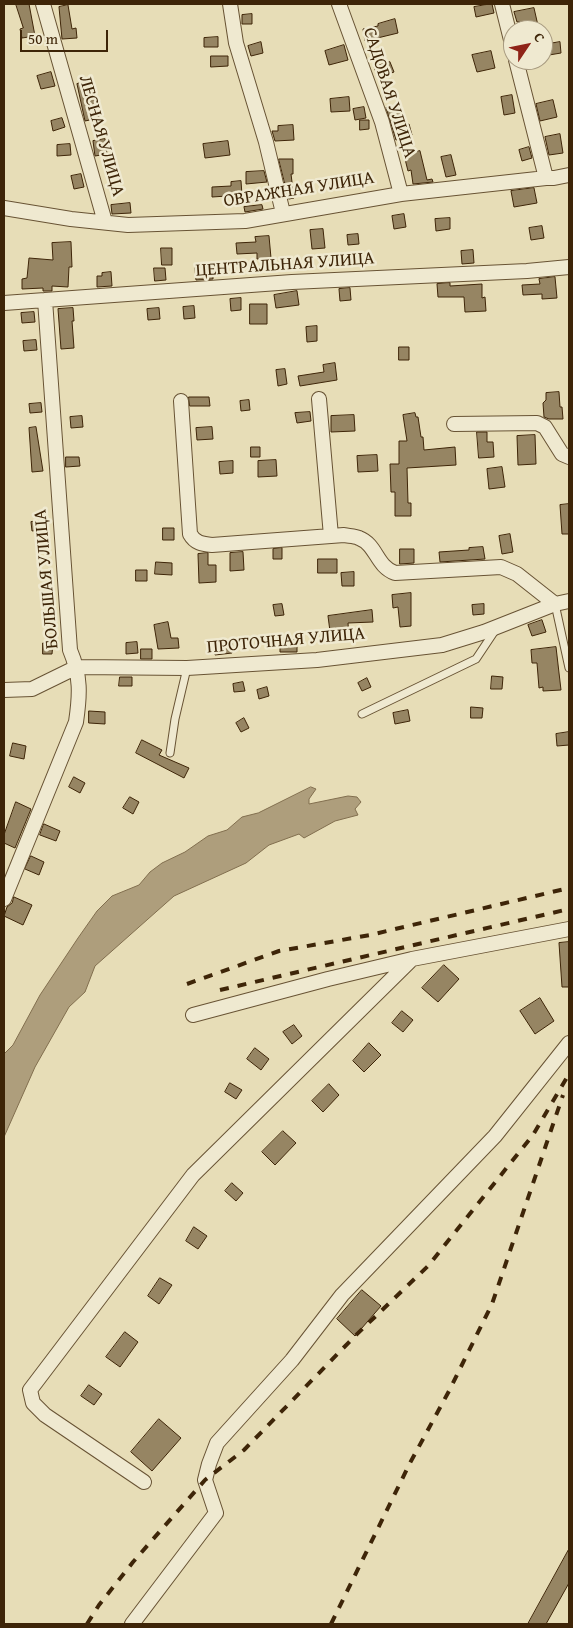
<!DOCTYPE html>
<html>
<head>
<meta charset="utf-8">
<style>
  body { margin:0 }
  #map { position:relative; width:573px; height:1628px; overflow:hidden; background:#e7ddb7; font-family:"Gentium Book Plus",serif }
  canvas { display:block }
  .frame { position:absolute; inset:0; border:5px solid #3e2508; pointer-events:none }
  .north { position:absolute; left:503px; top:20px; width:50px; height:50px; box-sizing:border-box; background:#efe9d0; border:1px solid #a89b80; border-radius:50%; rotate:56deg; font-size:14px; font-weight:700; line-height:20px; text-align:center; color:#3e2508 }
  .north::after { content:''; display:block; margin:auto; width:18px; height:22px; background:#8f2418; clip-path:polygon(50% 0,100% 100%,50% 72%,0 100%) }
  .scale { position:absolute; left:20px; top:30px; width:88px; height:22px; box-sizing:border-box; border:2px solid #3e2508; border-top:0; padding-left:6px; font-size:15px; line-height:18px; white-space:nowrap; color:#3e2508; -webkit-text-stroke:4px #efe9d0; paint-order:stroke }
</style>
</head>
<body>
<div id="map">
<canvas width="573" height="1628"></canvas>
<div class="frame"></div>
<div class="north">С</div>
<div class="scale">50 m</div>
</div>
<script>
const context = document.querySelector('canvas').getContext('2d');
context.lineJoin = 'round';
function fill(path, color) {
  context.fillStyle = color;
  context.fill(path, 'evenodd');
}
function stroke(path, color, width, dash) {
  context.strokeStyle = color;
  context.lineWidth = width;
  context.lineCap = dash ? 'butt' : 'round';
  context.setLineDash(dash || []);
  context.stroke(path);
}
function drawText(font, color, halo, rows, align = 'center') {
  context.font = font + ' "Gentium Book Plus",serif';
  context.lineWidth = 5;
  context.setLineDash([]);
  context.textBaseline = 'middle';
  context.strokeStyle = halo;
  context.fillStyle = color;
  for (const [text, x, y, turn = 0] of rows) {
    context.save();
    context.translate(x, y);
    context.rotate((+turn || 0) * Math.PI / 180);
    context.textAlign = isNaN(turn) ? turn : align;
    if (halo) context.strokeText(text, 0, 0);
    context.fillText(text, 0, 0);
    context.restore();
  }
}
const water = new Path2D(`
  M311,787L316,789L309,799V804L348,796L357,797L361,802L355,809L358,815L335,821L304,838L299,834L269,845L246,863L174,896L95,966L85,992L69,1007L35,1067L4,1137V1054L13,1045L40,995L78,938L97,911L112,896L139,885L150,872L162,863L185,852L208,836L227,830L242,817L258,813Z`);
fill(water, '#ae9e7c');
stroke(water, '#816e4e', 1);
const building = new Path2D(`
  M16,4H29L35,36L22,38L20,29L23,28Z
  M492,4L494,13L476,17L474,7Z
  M68,5L72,29L76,28L77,38L62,39L59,7Z
  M534,8L539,30H522L520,22H517L514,12Z
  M252,14V24H242V15Z
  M395,19L398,33L365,41L363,29L378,26V24Z
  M218,37V47H204V38Z
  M261,42L263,53L251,56L248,46Z
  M560,42L561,53L543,56V45Z
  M344,45L348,60L329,65L325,51Z
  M491,51L495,68L477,72L472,55Z
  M211,56H228V66L211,67Z
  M390,62L394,72L378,78L374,67Z
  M51,72L55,86L41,89L37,76Z
  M93,80L99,118L85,121L77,84Z
  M512,95L515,113L504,115L501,97Z
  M349,97L350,111L331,112L330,99Z
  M553,100L557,117L540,121L536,104Z
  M400,105L405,125L409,124L412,135L396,140L386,108Z
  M364,107L366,118L355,120L353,109Z
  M62,118L65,127L53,131L51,121Z
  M360,120H369V129L360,130Z
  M293,125L294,140L275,141L272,131H278V126Z
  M560,134L563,153L549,155L545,137Z
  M105,139L107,154L95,156L93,141Z
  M228,141L230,155L205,158L203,144Z
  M70,144L71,155L57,156V145Z
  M529,147L532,158L522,161L519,150Z
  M420,151L427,180L432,179L433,182L413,184L411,170L408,171L404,155Z
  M451,155L456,175L446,177L441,157Z
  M279,159H293V174H291L294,198L289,199Z
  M264,171L267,182L246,184V172Z
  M81,174L84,187L74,189L71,176Z
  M241,181L242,195L212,197V187L231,186V182Z
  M534,188L537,203L514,207L511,191Z
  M130,203L131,213L112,214L111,205Z
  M262,205L263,209L245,212L244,207Z
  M404,214L406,227L394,229L392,216Z
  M450,218V229L436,231L435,219Z
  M542,226L544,238L531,240L529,228Z
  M323,229L325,248L312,249L310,230Z
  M358,234L359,244L348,245L347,235Z
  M269,236L271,258L257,259V253L237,254L236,243L256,242L255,237Z
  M71,242L72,267H69L68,287L52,286V291H43V288L22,289V279L27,278L29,258L53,260L52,243Z
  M161,248H172V265H162Z
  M473,250L474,263L462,264L461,251Z
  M213,267V279L196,280L195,268Z
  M154,268H165L166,280L155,281Z
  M111,272L112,286L97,287V276H102V273Z
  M555,277L557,298L542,299V294L523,295L522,285L540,284L539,279Z
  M450,283V286L482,284V298L485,297L486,311L465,312L464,297H438L437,284Z
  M350,288L351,300L340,301L339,289Z
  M297,291L299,305L276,308L274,295Z
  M241,298V310L231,311L230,299Z
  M250,304H267V324H250Z
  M194,306L195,318L184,319L183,307Z
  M73,308L74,321H72L74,348L61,349L58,309Z
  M159,308L160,319L148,320L147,309Z
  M34,312L35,322L22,323L21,313Z
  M317,326V341L307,342L306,327Z
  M36,340L37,350L24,351L23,341Z
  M399,347H409V360H399Z
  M335,363L337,380L300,386L298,376L324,372L323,365Z
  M285,369L287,384L278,386L276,370Z
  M559,392L560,407H562L563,419H549L544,417L543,403L546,400V393Z
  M189,397H209L210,406H190Z
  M249,400L250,410L241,411L240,401Z
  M41,403L42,412L30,413L29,404Z
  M310,412L311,421L297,423L295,413Z
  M415,413L416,417H418L421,437H423L424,450L455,447L456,465L407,468L408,503H411V516H395V492H391L390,464H399V441H407L403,415Z
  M354,415L355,431L331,432V416Z
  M82,416L83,427L71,428L70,417Z
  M36,427L43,471L32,472L29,428Z
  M212,427L213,439L197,440L196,428Z
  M477,432H487V442H493L494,457L479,458Z
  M535,435L536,464L518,465L517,436Z
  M251,447H260V457H251Z
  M377,455L378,471L358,472L357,456Z
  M66,457H79L80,466L66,467Z
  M276,460L277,476L258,477V461Z
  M233,461V473L220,474L219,462Z
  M502,467L505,487L489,489L487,469Z
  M569,504V534H562L560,505Z
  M47,520L48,529L32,531L31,522Z
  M163,528H174V540H163Z
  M510,534L513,552L502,554L499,536Z
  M483,547L485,559L440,562L439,552L469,550V548Z
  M282,548V559H273V549Z
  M400,549H414V563L400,564Z
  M243,552L244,570L230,571V553Z
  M208,553V565H216V582L199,583L198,554Z
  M318,559H337V573H318Z
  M156,562L172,563V575L155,574Z
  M136,570H147V581H136Z
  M354,572V586H342L341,573Z
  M411,593V626L400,627L398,607L393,608L392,595Z
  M282,604L284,615L275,616L273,605Z
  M484,604V614L473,615L472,605Z
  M372,610L373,622L348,623L349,637L331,639L328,616Z
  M542,620L546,632L532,636L528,625Z
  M168,622L171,638H178L179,648L158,649L154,625Z
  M297,640V652H280V641Z
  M137,642L138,653L126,654V643Z
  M43,643H53L52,654H43Z
  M232,643V653L215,655L214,644Z
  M556,647L561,690L543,691V687L539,688L537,663H532L531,650Z
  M141,649H152V659H141Z
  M492,676L503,677L502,689H491Z
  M120,677H132V686H119Z
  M367,678L371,687L362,691L358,683Z
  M243,682L245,691L234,692L233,684Z
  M267,687L269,696L259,699L257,690Z
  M471,707L483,708L482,718H471Z
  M408,710L410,721L395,724L393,713Z
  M89,711L105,712V724L89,723Z
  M244,718L249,728L241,732L236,723Z
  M569,732V745L557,746L556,734Z
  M142,740L162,750L159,755L189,768L184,778L136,753Z
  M13,743L26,746L24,759L10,756Z
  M74,777L85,783L80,793L69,787Z
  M130,797L139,802L133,814L123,808Z
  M16,802L31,809L15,848L4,843V835Z
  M44,824L60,831L56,841L40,835Z
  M31,856L44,862L39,875L25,869Z
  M14,897L32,905L23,925L4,916L7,907L12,903Z
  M569,942V987H562L559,943Z
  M444,965L459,979L438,1002L422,988Z
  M540,998L554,1021L535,1034L520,1011Z
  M402,1011L413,1020L403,1032L392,1023Z
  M294,1025L302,1036L292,1044L283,1032Z
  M369,1043L381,1055L364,1072L353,1061Z
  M255,1048L269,1059L261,1070L247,1059Z
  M230,1083L242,1090L236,1099L225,1092Z
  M329,1084L339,1095L323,1112L312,1101Z
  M283,1131L296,1143L275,1165L262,1152Z
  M232,1183L243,1193L236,1201L225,1191Z
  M194,1227L207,1236L198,1249L186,1241Z
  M160,1278L172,1285L159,1304L148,1296Z
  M362,1290L381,1306L355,1336L337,1319Z
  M125,1332L138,1342L120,1367L106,1357Z
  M89,1385L102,1394L94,1405L81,1396Z
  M159,1419L181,1438L152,1471L131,1452Z
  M569,1549V1583L546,1624H528Z`);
fill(building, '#968563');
stroke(building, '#3e2508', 1);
const service = new Path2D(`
  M555,604L569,668
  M362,714L476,659L496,629
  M170,753L175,719L187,668`);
const minor = new Path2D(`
  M43,4L105,222
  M230,4L236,43L266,142L283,213
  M339,4L382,122L401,194
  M502,4L513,48
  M516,60L546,178
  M4,208L71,219L128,225L245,221L401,194L546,178H554L569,175
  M4,303L292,282L527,271L569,267
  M319,399L331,536
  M181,401L190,534C195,543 202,544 212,545L344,535C348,536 355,536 359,538C377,545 376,566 395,573L501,567L517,574L555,604
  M454,424L537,423L545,427L562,454L569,457
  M4,690L32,689L77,667L187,668L317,660L442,645L484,632L555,604L569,601
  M4,899L76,722C80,695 81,676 70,650L45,300
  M193,1015L328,979L412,959
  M144,1482L45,1415L33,1403L30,1390L193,1175L412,959L569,929
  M132,1624L216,1513L205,1480L209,1464L217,1443L292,1360L342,1295L495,1136L569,1043`);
stroke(service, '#685334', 9);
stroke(minor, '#685334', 16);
stroke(service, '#efe9d0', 7);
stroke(minor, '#efe9d0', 14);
stroke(new Path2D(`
  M187,984L279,951L370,935L569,888
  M220,990L569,909
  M87,1624L99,1605L133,1562L205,1480L244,1450L355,1336L428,1266L533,1135L569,1074
  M331,1624L410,1463L449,1391L492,1304L563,1095`), '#3e2508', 4, [9, 9]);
drawText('18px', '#3e2508', '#efe9d0', [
  ["САДОВАЯ УЛИЦА",389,93,72],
  ["ЛЕСНАЯ УЛИЦА",101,136,74],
  ["ОВРАЖНАЯ УЛИЦА",299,190,-9],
  ["ЦЕНТРАЛЬНАЯ УЛИЦА",285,265,-4],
  ["БОЛЬШАЯ УЛИЦА",47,579,-95],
  ["ПРОТОЧНАЯ УЛИЦА",286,641,-5]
]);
</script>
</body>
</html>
